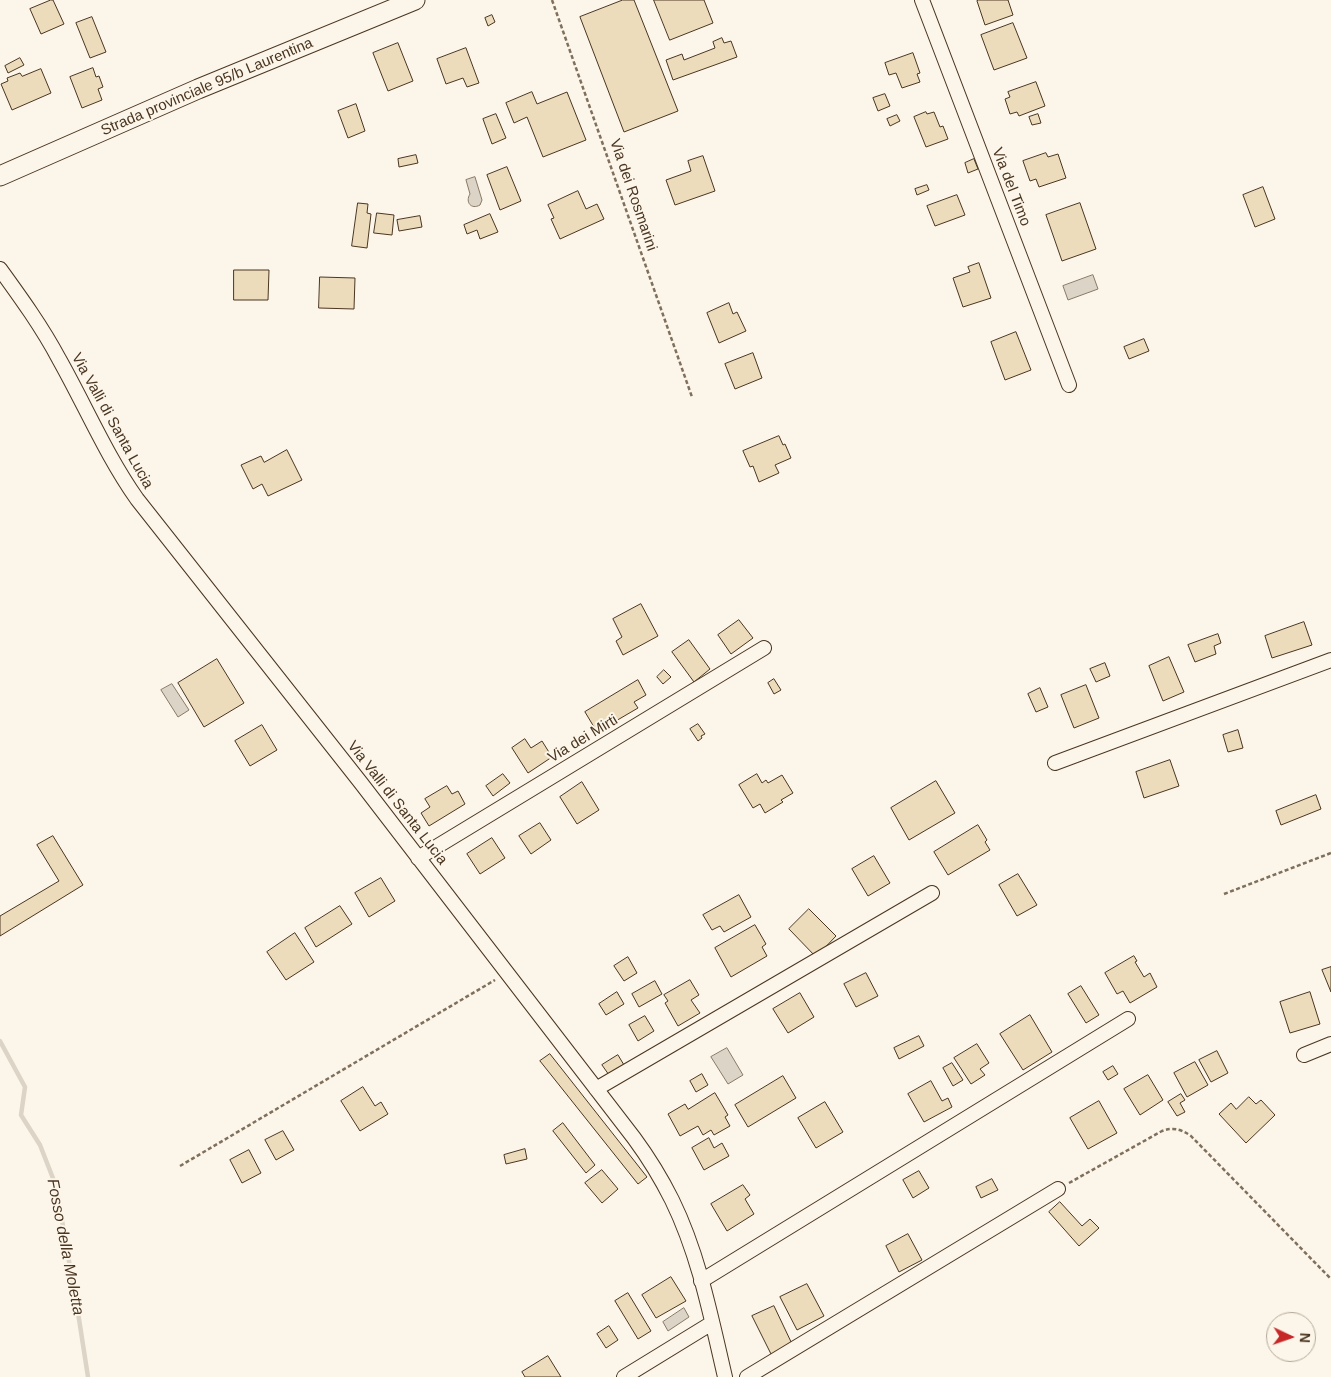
<!DOCTYPE html>
<html>
<head>
<meta charset="utf-8">
<style>
  body { margin:0 }
  #map { position:relative; width:1331px; height:1377px; overflow:hidden; background:#fbf6e9; font-family:Helvetica,sans-serif }
  canvas { display:block }
  .north { position:absolute; left:1266px; top:1312px; width:50px; height:50px; box-sizing:border-box; background:#fbf6e9; border:1px solid #b4a999; border-radius:50%; rotate:93deg; font-size:14px; font-weight:700; line-height:20px; text-align:center; color:#4a3520 }
  .north::after { content:''; display:block; margin:auto; width:18px; height:22px; background:#c62828; clip-path:polygon(50% 0,100% 100%,50% 72%,0 100%) }
</style>
</head>
<body>
<div id="map">
<canvas width="1331" height="1377"></canvas>
<div class="north">N</div>
</div>
<script>
const context = document.querySelector('canvas').getContext('2d');
context.lineJoin = 'round';
function fill(path, color) {
  context.fillStyle = color;
  context.fill(path, 'evenodd');
}
function stroke(path, color, width, dash) {
  context.strokeStyle = color;
  context.lineWidth = width;
  context.lineCap = dash ? 'butt' : 'round';
  context.setLineDash(dash || []);
  context.stroke(path);
}
function drawText(font, color, halo, rows, align = 'center') {
  context.font = font + ' Helvetica,sans-serif';
  context.lineWidth = 4;
  context.setLineDash([]);
  context.textBaseline = 'middle';
  context.strokeStyle = halo;
  context.fillStyle = color;
  for (const [text, x, y, turn = 0] of rows) {
    context.save();
    context.translate(x, y);
    context.rotate((+turn || 0) * Math.PI / 180);
    context.textAlign = isNaN(turn) ? turn : align;
    if (halo) context.strokeText(text, 0, 0);
    context.fillText(text, 0, 0);
    context.restore();
  }
}
const water = new Path2D(`
  M475,177L482,200L480,205C471,210 465,202 470,194L466,180Z
  M1093,275L1098,289L1068,300L1063,286Z
  M172,684L189,710L178,717L161,690Z
  M727,1048L743,1075L728,1084L711,1057Z
  M684,1308L689,1317L668,1331L663,1322Z`);
fill(water, '#dcd4c6');
stroke(water, '#887966', 1);
stroke(new Path2D(`
  M0,1041L25,1087L21,1115L40,1145L56,1186L79,1319L88,1377`), '#dcd4c6', 4.5);
const building = new Path2D(`
  M51,0H53L64,24L41,34L30,9Z
  M623,0H634L678,111L624,132L580,17Z
  M654,0H704L713,23L670,40Z
  M979,0H1008L1013,15L985,25L977,1Z
  M492,15L495,22L488,26L485,18Z
  M92,17L106,52L90,58L76,23Z
  M1013,23L1027,58L994,70L981,35Z
  M722,38L724,43L731,41L737,57L673,80L666,60L682,54L684,60L715,48L713,42Z
  M398,43L413,81L388,91L373,53Z
  M466,48L479,83L467,87L463,78L446,84L437,59Z
  M913,53L920,73L917,74L920,82L902,88L896,73L889,75L885,63Z
  M20,58L24,65L8,73L5,66Z
  M93,68L96,77L99,76L103,87L98,89L102,100L82,108L70,77Z
  M41,69L51,93L12,110L1,84L8,81L7,78L20,73L22,76Z
  M1036,82L1045,106L1019,116L1017,112L1010,114L1005,99L1010,97L1008,92Z
  M532,92L537,104L567,92L586,140L543,157L527,117L514,123L506,103Z
  M885,94L890,106L878,111L873,98Z
  M356,104L365,131L348,138L338,111Z
  M926,112L927,114L934,112L940,127L943,126L948,139L926,147L914,117Z
  M496,114L506,138L492,144L483,119Z
  M1038,114L1041,123L1032,125L1029,117Z
  M897,115L900,121L890,126L887,119Z
  M1046,153L1048,157L1058,154L1066,178L1039,187L1036,179L1030,181L1023,161Z
  M416,155L418,163L399,167L398,159Z
  M703,156L715,191L675,205L666,180L691,171L688,161Z
  M974,159L978,169L968,173L965,163Z
  M507,167L521,201L500,210L487,175Z
  M927,185L929,190L917,195L915,189Z
  M1263,187L1275,219L1255,227L1243,195Z
  M578,191L586,209L597,204L604,219L560,239L551,219L554,218L548,205Z
  M957,195L965,215L935,226L927,206Z
  M358,203L368,204L367,213L371,214L367,248L352,246Z
  M1080,203L1096,249L1062,261L1046,215Z
  M377,213L394,215L392,235L374,233Z
  M490,214L498,232L480,239L477,230L467,234L464,225Z
  M420,216L422,227L399,231L397,220Z
  M979,263L991,298L963,307L953,278L970,272L968,267Z
  M234,270H269L268,300H234Z
  M320,277L355,278L354,309L319,308Z
  M729,303L733,314L737,312L746,331L719,343L707,313Z
  M1016,332L1031,370L1005,380L991,342Z
  M1144,339L1149,351L1129,359L1124,347Z
  M753,353L762,378L735,389L725,364Z
  M779,436L783,445L785,444L791,458L775,465L779,473L759,482L753,466L750,467L743,451Z
  M287,450L302,480L268,496L262,484L253,489L241,465L261,456L264,462Z
  M641,604L658,636L623,655L616,641L622,637L613,619Z
  M739,620L753,638L731,654L718,635Z
  M1304,622L1312,645L1272,658L1265,636Z
  M1218,634L1221,643L1214,646L1216,654L1195,662L1188,645Z
  M689,640L710,669L694,682L672,652Z
  M1169,657L1184,692L1163,701L1149,666Z
  M217,659L244,703L204,727L178,683Z
  M1105,663L1110,676L1096,682L1090,669Z
  M664,670L671,677L663,684L657,677Z
  M774,679L781,690L774,694L768,683Z
  M638,680L646,695L634,702L638,708L597,732L585,712Z
  M1086,685L1099,718L1074,728L1061,695Z
  M1040,688L1048,707L1036,712L1028,694Z
  M698,724L705,734L701,736L702,738L698,741L690,729Z
  M262,725L277,750L250,766L235,741Z
  M1238,730L1243,748L1228,752L1223,735Z
  M525,739L531,748L542,741L552,757L528,773L512,748Z
  M1170,760L1179,786L1144,798L1136,772Z
  M503,774L510,783L493,796L486,786Z
  M757,774L762,783L766,780L768,783L782,775L793,793L781,800L783,802L765,813L760,804L753,808L739,785Z
  M936,781L955,813L909,840L891,808Z
  M582,782L599,810L577,824L560,797Z
  M447,786L452,794L458,791L465,804L429,826L421,813L430,807L425,799Z
  M1316,795L1321,809L1281,825L1276,811Z
  M540,823L551,840L531,854L519,836Z
  M978,825L987,840L985,842L990,850L948,875L934,852Z
  M53,836L83,885L0,936V916L59,881L37,845Z
  M492,838L505,858L480,874L467,854Z
  M874,856L890,883L868,896L852,869Z
  M1018,874L1037,905L1017,916L999,885Z
  M381,878L395,901L369,917L355,893Z
  M739,895L751,917L724,932L720,926L712,930L703,915Z
  M340,906L352,924L316,947L305,928Z
  M809,909L836,936L816,957L789,929Z
  M755,925L766,944L762,947L767,956L731,977L715,948Z
  M295,933L314,962L286,980L267,952Z
  M1134,956L1137,961L1135,962L1144,977L1150,973L1157,987L1130,1003L1123,991L1117,994L1105,973Z
  M628,957L637,973L624,981L614,966Z
  M1331,967V992L1322,970Z
  M866,973L878,996L856,1007L844,984Z
  M690,980L699,995L691,1000L700,1013L678,1026L665,1003L668,1001L664,995Z
  M655,981L662,994L639,1007L632,994Z
  M1081,986L1099,1015L1086,1023L1068,994Z
  M617,992L624,1004L606,1015L599,1004Z
  M1310,992L1320,1024L1290,1033L1280,1002Z
  M800,993L814,1017L788,1033L773,1009Z
  M1030,1015L1052,1052L1023,1070L1000,1034Z
  M645,1016L654,1031L638,1041L629,1025Z
  M919,1036L924,1046L899,1059L894,1048Z
  M977,1044L989,1063L980,1069L985,1075L971,1084L954,1058Z
  M1217,1051L1228,1073L1211,1082L1199,1060Z
  M550,1054L647,1177L638,1184L540,1061Z
  M618,1055L624,1065L609,1075L602,1065Z
  M1195,1062L1208,1085L1187,1097L1174,1073Z
  M952,1063L963,1080L953,1086L943,1068Z
  M1113,1066L1118,1074L1108,1080L1103,1072Z
  M702,1074L708,1085L696,1092L690,1081Z
  M1148,1075L1163,1100L1140,1115L1124,1089Z
  M783,1076L796,1098L748,1127L735,1105Z
  M931,1081L942,1101L948,1098L952,1107L924,1122L908,1094Z
  M363,1087L375,1106L381,1102L388,1114L360,1131L341,1101Z
  M715,1093L728,1115L725,1117L730,1126L714,1135L711,1130L703,1135L698,1126L680,1136L668,1114L685,1104L688,1109Z
  M1181,1094L1185,1100L1180,1103L1185,1112L1177,1116L1168,1102Z
  M1249,1097L1256,1104L1261,1100L1275,1115L1246,1143L1219,1114L1231,1103L1236,1109Z
  M1099,1101L1117,1133L1088,1149L1070,1118Z
  M825,1102L843,1132L816,1148L798,1118Z
  M563,1123L595,1165L586,1173L553,1131Z
  M283,1131L294,1150L276,1160L265,1140Z
  M709,1138L714,1148L722,1143L729,1156L704,1170L692,1148Z
  M525,1149L527,1159L506,1164L504,1155Z
  M249,1150L261,1173L242,1183L230,1160Z
  M602,1170L618,1189L602,1203L585,1183Z
  M919,1171L929,1188L913,1198L903,1180Z
  M992,1179L998,1190L981,1198L976,1187Z
  M743,1185L750,1195L745,1199L754,1214L727,1231L711,1204Z
  M1060,1202L1082,1226L1090,1219L1099,1228L1079,1246L1049,1212Z
  M908,1234L922,1260L899,1272L886,1246Z
  M671,1277L686,1301L656,1318L642,1295Z
  M807,1284L824,1316L797,1330L780,1297Z
  M628,1293L651,1331L638,1339L615,1301Z
  M774,1306L793,1346L772,1356L752,1316Z
  M609,1326L618,1340L606,1348L597,1334Z
  M548,1356L561,1377H525L522,1372Z`);
fill(building, '#ecdcbc');
stroke(building, '#4a3520', 1);
const minor = new Path2D(`
  M922,0L1069,385
  M0,269C21,298 42,327 59,359C85,405 106,455 137,499L361,783L634,1138C648,1157 661,1178 672,1200C699,1255 711,1317 725,1377
  M1055,763L1331,660
  M418,858L764,648
  M1304,1055L1331,1044
  M596,1089L932,893
  M701,1281L1128,1019
  M624,1377L712,1323
  M747,1377L1058,1189`);
const secondary = new Path2D(`
  M0,176L198,89L415,0`);
stroke(minor, '#4a3520', 16);
stroke(secondary, '#4a3520', 21);
stroke(new Path2D(`
  M552,0L692,397
  M1224,894L1331,853
  M180,1166L495,980
  M1069,1183L1162,1131C1173,1127 1181,1129 1191,1136L1331,1279`), '#7f6f5c', 2.5, [4, 2.5]);
stroke(minor, '#fbf6e9', 14);
stroke(secondary, '#fbf6e9', 19);
drawText('15px', '#4a3520', '#fbf6e9', [
  ["Strada provinciale 95/b Laurentina",207,87,-23],
  ["Via del Timo",1011,187,69],
  ["Via dei Rosmarini",633,195,71],
  ["Via Valli di Santa Lucia",112,421,61],
  ["Via dei Mirti",583,739,-31],
  ["Via Valli di Santa Lucia",397,803,52]
]);
drawText('italic 16px', '#4a3520', '#fbf6e9', [
  ["Fosso della Moletta",65,1247,79]
]);
</script>
</body>
</html>
